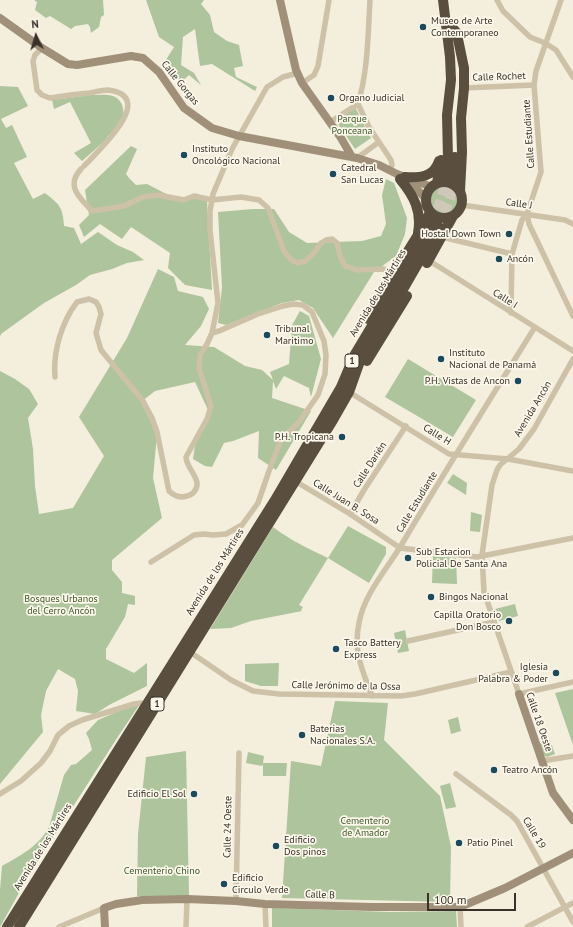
<!DOCTYPE html>
<html>
<head>
<meta charset="utf-8">
<style>
  body { margin:0 }
  #map { position:relative; width:573px; height:927px; overflow:hidden; background:#f4eedd; font-family:"PT Sans",sans-serif }
  canvas { display:block }
  .north { position:absolute; left:16px; top:16px; width:40px; height:40px; -webkit-text-stroke:3px #fbf7ea; paint-order:stroke; rotate:355deg; font-size:11px; font-weight:700; line-height:16px; text-align:center; color:#393128 }
  .north::after { content:''; display:block; margin:auto; width:14px; height:18px; background:#393128; clip-path:polygon(50% 0,100% 100%,50% 72%,0 100%) }
  .scale { position:absolute; left:427px; top:893px; width:89px; height:18px; box-sizing:border-box; border:2px solid #393128; border-top:0; padding-left:5px; font-size:12px; line-height:14px; white-space:nowrap; color:#393128; -webkit-text-stroke:3px #fbf7ea; paint-order:stroke }
</style>
</head>
<body>
<div id="map">
<canvas width="573" height="927"></canvas>
<div class="north">N</div>
<div class="scale">100 m</div>
</div>
<script>
const context = document.querySelector('canvas').getContext('2d');
context.lineJoin = 'round';
function fill(path, color) {
  context.fillStyle = color;
  context.fill(path, 'evenodd');
}
function stroke(path, color, width, dash) {
  context.strokeStyle = color;
  context.lineWidth = width;
  context.lineCap = dash ? 'butt' : 'round';
  context.setLineDash(dash || []);
  context.stroke(path);
}
function drawText(font, color, halo, rows, align = 'center') {
  context.font = font + ' "PT Sans",sans-serif';
  context.lineWidth = 3.5;
  context.setLineDash([]);
  context.textBaseline = 'middle';
  context.strokeStyle = halo;
  context.fillStyle = color;
  for (const [text, x, y, turn = 0] of rows) {
    context.save();
    context.translate(x, y);
    context.rotate((+turn || 0) * Math.PI / 180);
    context.textAlign = isNaN(turn) ? turn : align;
    if (halo) context.strokeText(text, 0, 0);
    context.fillText(text, 0, 0);
    context.restore();
  }
}
fill(new Path2D(`
  M34,0H103L104,15L101,17L99,27L91,33L90,27L88,24L75,26L71,29L50,16L46,18L35,10L37,2Z
  M146,0H204L201,4L210,15L214,32L227,41L239,45L243,66L234,68L236,77L257,87L255,91L212,64L200,66L195,29L183,37L181,65L194,73L201,85L189,75L180,83L169,67L164,63L174,47L159,37Z
  M0,86L18,87L28,106L1,119L6,128L12,125L27,157L14,163L33,199L45,193C59,204 63,207 64,226L74,228L81,244L98,232L117,245L133,252L144,260L127,263L112,269L90,275L76,285L44,303L1,334L0,337Z
  M91,95C98,95 107,94 113,96C125,101 126,115 119,125C116,129 111,133 107,137V139L82,161L74,153L91,143L70,102L54,109L52,100Z
  M355,107L371,138L355,149L336,121Z
  M131,146L137,149L126,174L129,178L136,185L147,184L180,201L198,197L207,201L212,290L185,285L168,268L170,253L131,227L122,239L100,224L84,237L79,225L89,215L85,190Z
  M386,179L394,183L407,218L405,234L396,256L374,272L333,338L313,308L299,300L282,303L226,325L218,323L222,287L218,212L253,209H274L289,232L307,243L362,241L381,236L386,224L382,195Z
  M430 200a14 14 0 1 1 28 0a14 14 0 1 1-28 0Z
  M158,269L174,277L178,291L203,297L209,309L201,326L185,345L214,347L245,366L262,370L273,380L270,372L289,364L292,325L300,311L309,316L321,359L311,397L309,388L284,376L276,389L273,381L272,398L311,411L276,470L258,458L259,431L233,441L224,443L212,467L205,466L193,459L196,438L209,412L195,382L155,391L141,402L157,434L153,478L162,518L112,560V570L122,582V593L135,596V605L128,604L125,617L106,649V659L134,673L147,663V686L109,705L95,714L76,711L78,691L75,679L58,669L46,691L41,715L43,732L0,784V371L15,379L29,389L38,404L28,418L33,449L35,486L39,514L73,508L104,456L79,417L127,338Z
  M408,359L476,400L453,437L385,397Z
  M453,474L467,483L466,495L447,483Z
  M471,512L482,515L480,532L470,531Z
  M348,526L386,547V554L369,583L328,558L299,605L303,607L301,610L302,611L251,621L231,628L210,629L273,527C290,540 309,549 328,558Z
  M433,556L456,558L457,584L432,583Z
  M515,604L518,616L499,621L495,609Z
  M405,630L409,651L398,653L394,633Z
  M279,663L278,686H261L245,681V664Z
  M573,689V745L555,693Z
  M142,701L119,735L29,875L0,927V890L2,866C20,856 39,846 49,827L64,775L71,765L76,764L92,750L89,739L86,733L98,720Z
  M335,701L388,703L384,740L440,796L451,847L450,902L282,898L291,761L321,766Z
  M458,717L461,731L451,734L448,720Z
  M550,740L555,754L547,757L543,755L539,744Z
  M186,751L189,896H137L138,834L146,757Z
  M248,752L264,756L263,763H287L286,776H263V764L262,766L246,763Z
  M450,783L456,807L446,809L440,786Z
  M272,908L389,912L456,911L457,927H272Z`), '#adc49c');
stroke(new Path2D(`
  M433,224L444,189L447,174
  M439,227L450,199L454,175`), '#cfc8b9', 10, [10, 5]);
stroke(new Path2D(`
  M497,0L503,11L530,37L545,43L556,50L573,77
  M42,48L35,55L33,61L37,90L42,95L50,98C63,96 77,94 90,93C95,92 102,90 108,90C159,96 97,152 84,166
  M302,83L314,75L318,66L329,0
  M464,88L534,85
  M358,104L369,127L391,160L392,165L390,170
  M330,122L358,104C368,71 368,34 370,0
  M357,158L379,142
  M81,169C65,186 80,198 92,211L124,206L143,197L158,195L184,200L194,196L212,200L241,197L259,200L268,208L284,251L291,260L298,263L305,261L314,253L321,243L326,240L332,239L337,243L340,256L345,266L357,270L383,269L395,272
  M462,205L565,220L573,224
  M527,214L529,224L573,316
  M442,237L512,254
  M428,260L573,351
  M511,313L512,254L522,220L527,214L541,172L534,85L536,71L561,0
  M573,359L534,429L519,449L500,465L497,470L492,485L482,555L484,592L519,694L573,682
  M55,377C53,352 61,323 77,302L89,299L96,302L99,307L101,314L96,333L101,350L143,401L152,418L157,432L169,491C173,495 177,497 183,497C188,496 192,495 194,492C204,480 186,469 186,457L207,419L211,406L199,368L200,355L207,344L212,333L218,303L210,230V211L213,194L232,149L267,87L283,77L298,73
  M349,392L449,454L508,459L573,471
  M295,481L350,514L400,548L477,557L573,538
  M350,514L364,490L406,426
  M151,562L194,535L204,534L213,535L226,534L242,525L258,503L269,471L281,440L299,422L318,395L325,374L326,355L324,341L312,312L303,305L293,304L283,306L258,314L219,331L212,333
  M408,641L494,622
  M190,652L231,680L253,691L279,694L401,696L415,694L511,672
  M372,696C362,669 353,652 359,623C364,594 387,569 402,544C445,471 490,399 535,327
  M542,761L573,756
  M456,774L511,815L517,821L573,922
  M0,794L21,781L41,763L50,751L58,735L69,726L82,720L134,704L141,703L146,706
  M236,901L239,753
  M265,904L266,927
  M460,907L461,927
  M59,927L104,908
  M186,927L187,899
  M527,927L573,903`), '#cdc1a8', 5.5);
stroke(new Path2D(`
  M280,0L296,70L302,83L341,138L352,157
  M0,18L42,48L68,64L77,65L131,56L143,58L159,72L184,108L212,128L239,136L357,158L379,165L397,174L432,187
  M403,180L415,187L426,199
  M519,694L553,793L573,820
  M105,927L104,908L116,904L142,900L187,899L236,901L265,904L371,907H460L505,888L573,853`), '#a09079', 8);
stroke(new Path2D(`
  M443,0L450,57L451,80L447,115L448,159L447,174
  M451,26L456,32L458,39L464,68V88L461,118L462,152L460,191
  M454,175L455,157
  M405,177C420,178 434,177 439,161
  M400,179C414,196 422,211 418,233
  M426 200a18 18 0 1 1 36 0a18 18 0 1 1-36 0Z
  M437,183L441,160
  M427,263L453,216
  M368,319L395,272L423,227L430,212
  M367,361L407,296
  M7,927L275,500L341,387L355,354L433,224
  M19,927L333,420L349,392L360,361L372,338L405,286L439,227`), '#5a4e3f', 10);
for (const [x, y, r, color] of [
  [423,27,4,"#1b4a5d"],
  [331,98,4,"#1b4a5d"],
  [184,155,4,"#1b4a5d"],
  [333,174,4,"#1b4a5d"],
  [509,234,4,"#1b4a5d"],
  [499,259,4,"#1b4a5d"],
  [267,335,4,"#1b4a5d"],
  [441,359,4,"#1b4a5d"],
  [518,381,4,"#1b4a5d"],
  [342,437,4,"#1b4a5d"],
  [408,558,4,"#1b4a5d"],
  [431,597,4,"#1b4a5d"],
  [509,621,4,"#1b4a5d"],
  [336,649,4,"#1b4a5d"],
  [556,673,4,"#1b4a5d"],
  [302,735,4,"#1b4a5d"],
  [494,770,4,"#1b4a5d"],
  [194,794,4,"#1b4a5d"],
  [459,843,4,"#1b4a5d"],
  [276,846,4,"#1b4a5d"],
  [224,884,4,"#1b4a5d"]
]) {
  const dot = new Path2D();
  dot.arc(x, y, r, 0, 2 * Math.PI);
  context.fillStyle = color;
  context.fill(dot);
  stroke(dot, '#fbf7ea', 1.5);
}
for (const [x, y, w] of [
  [352,361,14],
  [157,704,14]
]) {
  const box = new Path2D();
  box.roundRect(x - w / 2, y - 7, w, 14, 3);
  context.fillStyle = '#fbf7ea';
  context.fill(box);
  stroke(box, '#393128', 1);
}
drawText('bold 9px', '#393128', null, [
  ["1",352,361],
  ["1",157,704]
]);
drawText('10px', '#393128', '#fbf7ea', [
  ["Museo de Arte",431,21],
  ["Contemporaneo",431,33],
  ["Organo Judicial",339,98],
  ["Instituto",192,149],
  ["Oncológico Nacional",192,161],
  ["Catedral",341,168],
  ["San Lucas",341,180],
  ["Hostal Down Town",501,234,"right"],
  ["Ancón",507,259],
  ["Tribunal",275,329],
  ["Maritimo",275,341],
  ["Instituto",449,353],
  ["Nacional de Panamá",449,365],
  ["P.H. Vistas de Ancon",510,381,"right"],
  ["P.H. Tropicana",334,437,"right"],
  ["Sub Estacion",416,552],
  ["Policial De Santa Ana",416,564],
  ["Bingos Nacional",439,597],
  ["Capilla Oratorio",501,615,"right"],
  ["Don Bosco",501,627,"right"],
  ["Tasco Battery",344,643],
  ["Express",344,655],
  ["Iglesia",548,667,"right"],
  ["Palabra & Poder",548,679,"right"],
  ["Baterias",310,729],
  ["Nacionales S.A.",310,741],
  ["Teatro Ancón",502,770],
  ["Edificio El Sol",186,794,"right"],
  ["Edificio",284,840],
  ["Dos pinos",284,852],
  ["Patio Pinel",467,843],
  ["Edificio",232,878],
  ["Circulo Verde",232,890]
], 'left');
drawText('10px', '#393128', '#fbf7ea', [
  ["Calle Rochet",499,77,-2],
  ["Calle Gorgas",180,83,51],
  ["Calle Estudiante",529,134,-94],
  ["Calle J",519,204,8],
  ["Avenida de los Mártires",378,293,-59],
  ["Calle I",505,299,32],
  ["Avenida Ancón",533,409,-59],
  ["Calle H",437,435,32],
  ["Calle Darién",370,465,-57],
  ["Calle Juan B. Sosa",346,502,32],
  ["Calle Estudiante",417,502,-59],
  ["Avenida de los Mártires",215,572,-58],
  ["Calle Jerónimo de la Ossa",346,686,1],
  ["Calle 18 Oeste",539,722,71],
  ["Calle 24 Oeste",228,827,-89],
  ["Calle 19",534,833,59],
  ["Avenida de los Mártires",43,847,-58],
  ["Calle B",320,895,2]
]);
drawText('10px', '#3e592b', '#fbf7ea', [
  ["Parque",352,119],
  ["Ponceana",352,131],
  ["Bosques Urbanos",61,599],
  ["del Cerro Ancón",61,611],
  ["Cementerio",365,821],
  ["de Amador",365,833],
  ["Cementerio Chino",162,871]
]);
</script>
</body>
</html>
